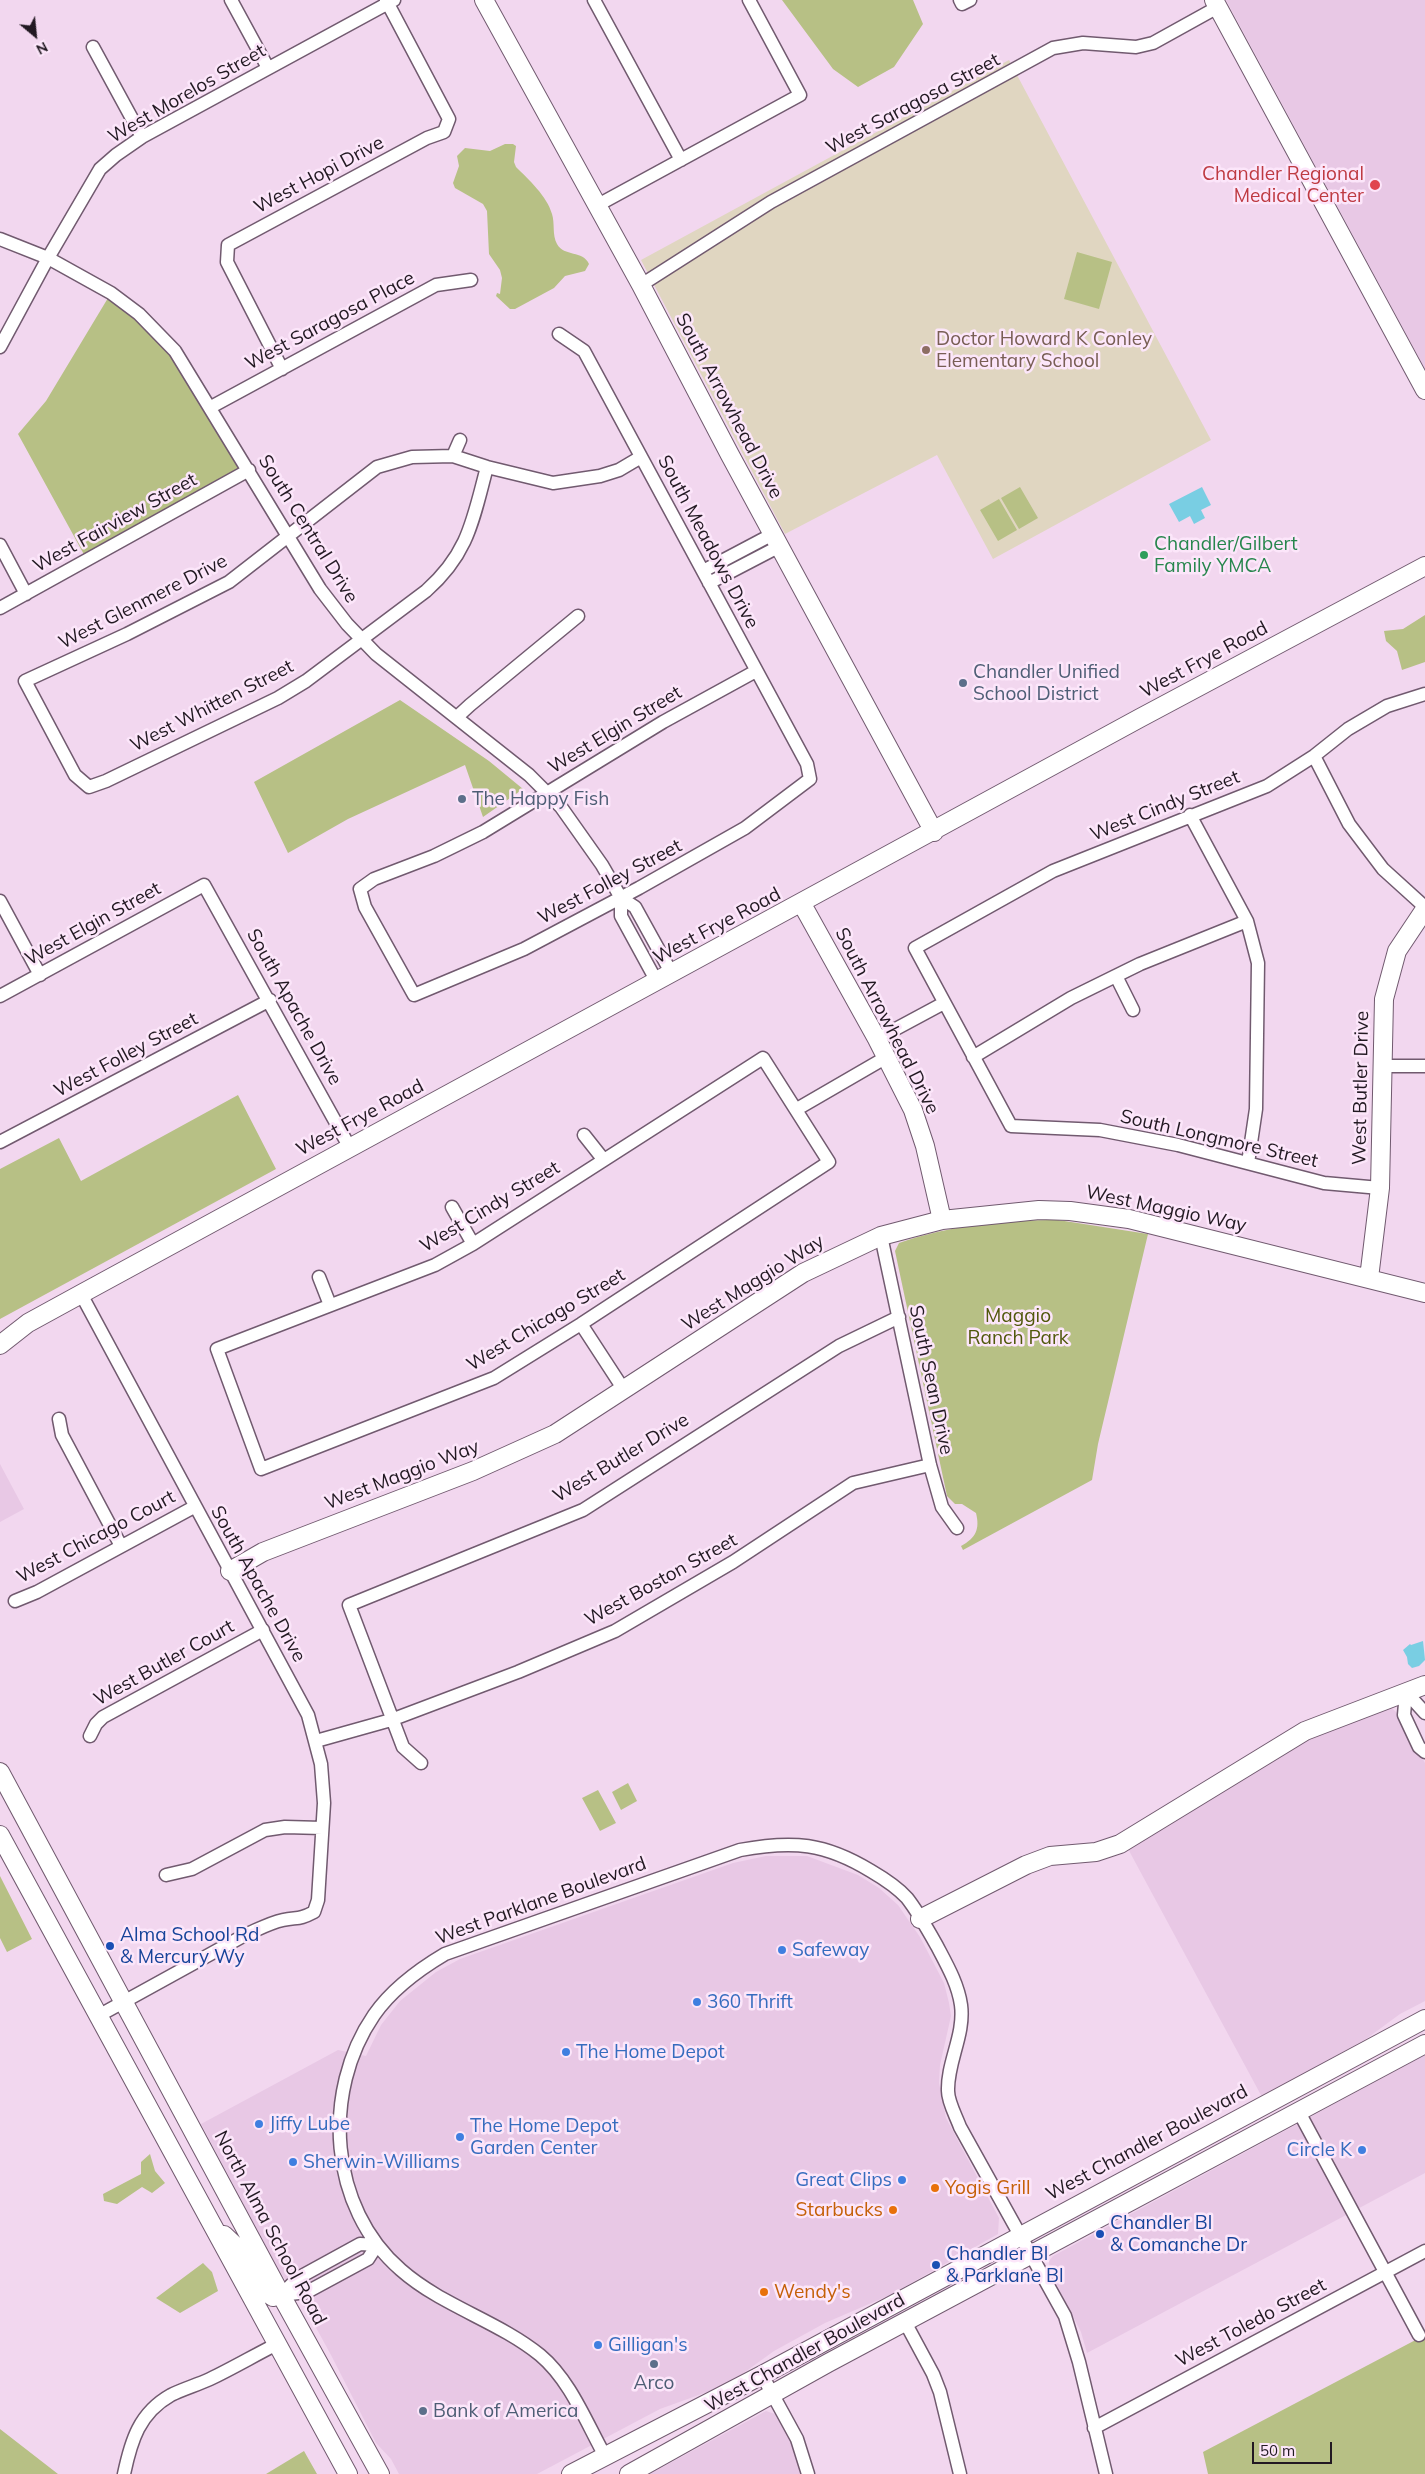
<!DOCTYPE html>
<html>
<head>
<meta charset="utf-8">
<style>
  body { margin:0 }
  #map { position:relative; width:1425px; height:2474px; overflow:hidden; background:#f2d7ef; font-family:Mulish,sans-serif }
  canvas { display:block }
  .north { position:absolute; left:10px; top:10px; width:50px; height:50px; -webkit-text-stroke:4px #fce6fa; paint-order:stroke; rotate:152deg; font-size:14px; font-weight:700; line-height:20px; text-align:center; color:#221922 }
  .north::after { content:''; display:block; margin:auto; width:18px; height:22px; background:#221922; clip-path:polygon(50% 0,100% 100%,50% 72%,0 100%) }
  .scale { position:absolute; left:1252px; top:2442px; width:80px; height:22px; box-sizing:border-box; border:2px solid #221922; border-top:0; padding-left:6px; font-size:15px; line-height:18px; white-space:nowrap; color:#221922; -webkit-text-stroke:4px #fce6fa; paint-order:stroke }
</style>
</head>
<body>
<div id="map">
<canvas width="1425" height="2474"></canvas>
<div class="north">N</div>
<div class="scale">50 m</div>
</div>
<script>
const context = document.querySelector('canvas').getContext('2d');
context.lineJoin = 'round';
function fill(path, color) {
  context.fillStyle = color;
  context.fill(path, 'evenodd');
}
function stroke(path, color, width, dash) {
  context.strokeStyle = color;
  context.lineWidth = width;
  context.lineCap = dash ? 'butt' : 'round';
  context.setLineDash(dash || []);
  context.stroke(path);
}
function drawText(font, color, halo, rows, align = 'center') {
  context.font = font + ' Mulish,sans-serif';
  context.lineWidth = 5;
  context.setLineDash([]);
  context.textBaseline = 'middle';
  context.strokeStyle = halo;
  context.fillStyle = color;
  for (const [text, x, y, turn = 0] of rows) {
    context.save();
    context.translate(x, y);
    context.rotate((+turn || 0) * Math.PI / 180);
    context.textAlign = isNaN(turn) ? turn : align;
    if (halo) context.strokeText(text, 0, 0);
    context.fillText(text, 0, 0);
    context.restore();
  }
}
fill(new Path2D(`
  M1226,0H1425V369Z
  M0,1464L24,1509L0,1522Z
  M1392,1708L1397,1713L1425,1763V2001L1400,2014L1366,2039L1262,2097L1127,1847L1309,1738Z
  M766,1856H807L858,1875L879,1888L898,1905L920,1937L944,1983L949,2003L951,2016L940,2065L939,2083L946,2118L999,2218L998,2234L890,2295L825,2323L774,2351L738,2377L718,2388L660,2409L537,2474H399L391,2459L376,2443L331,2355L308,2313L278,2269L201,2124L338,2050L366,2056L381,2025L400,2001L436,1972L460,1959L733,1863Z
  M1425,2055V2173L1087,2353L1081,2332L1050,2272L1049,2261L1053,2256Z
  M766,2411L775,2414L785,2428L792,2442L801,2474H650Z`), '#e8c8e5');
fill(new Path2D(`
  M1009,60L1211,440L993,559L937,455L785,534L641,260Z`), '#e0d6c1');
fill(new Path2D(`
  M782,0H913L923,24L894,67L858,87L833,69Z
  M505,144H513L516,146L514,162L516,167C529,180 547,196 552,214C555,223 552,235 557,244C564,257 583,250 589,264L585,271L565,276L554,288L515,309H510L496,296L497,293L500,294L502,278L500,270L489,254L487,211L483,204L455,188L453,183L459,166L457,156L465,148L490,151Z
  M1077,252L1112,262L1099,309L1064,299Z
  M111,293L175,351L249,470L87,560L18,434L46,401Z
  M1020,487L1038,518L1019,529L1001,498Z
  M999,499L1017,530L998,541L980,510Z
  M1425,615V662L1402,670L1397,651L1386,641L1384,631L1403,629Z
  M400,700L489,761L523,789L483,817L465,765L348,819L288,853L254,782Z
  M238,1095L276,1169L0,1319V1169L59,1138L81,1181Z
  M1058,1220L1148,1234L1098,1444L1092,1480L963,1550L961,1546C976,1538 980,1529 976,1513L962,1504H955L947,1496L895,1251L899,1243C951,1225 1004,1220 1058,1220Z
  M628,1783L637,1801L621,1810L612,1792Z
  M598,1790L616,1823L600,1831L582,1798Z
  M0,1876L32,1939L7,1952L0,1938Z
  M150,2154L155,2171L165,2183L152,2193L142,2187L117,2204L104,2201L103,2194L141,2174V2162Z
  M203,2263L212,2272L218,2291L180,2313L156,2298Z
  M1425,2335V2474H1208L1203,2452Z
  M0,2429L58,2474H0Z
  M304,2451L317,2474H266Z`), '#b7c085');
fill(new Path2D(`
  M1202,487L1211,505L1201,510L1205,518L1194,524L1190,516L1179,522L1169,504Z
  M1423,1641L1425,1660L1419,1666L1412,1668L1408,1664L1407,1657L1403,1650L1410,1644L1411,1645Z`), '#79cee3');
const street = new Path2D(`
  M231,0L268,68
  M594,0L681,160
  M960,0L962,4L970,0
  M93,47L142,137
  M596,206L800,95L749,0
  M0,239L48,258L111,293L139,314L175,351L320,589L347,624L376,654L529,775L561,807L602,865L621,898L635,907L672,974
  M641,285L771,202L1053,48L1083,43L1136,47L1153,43L1218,7
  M559,334L584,351L807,764L810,779L745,828L639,888L524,949L414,995L365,907L360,889L374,879L434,856L483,832L663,722L756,671
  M0,347L48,258L100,169L116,155L142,137L394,0
  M282,369L227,262L228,245L427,138L444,132L449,119L386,0
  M211,407L436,285L471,280
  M453,456L460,440
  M487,467C473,519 469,553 426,591L306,681L278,698L106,781L89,787L75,775L25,681L127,634L229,582L377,467L412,457L453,456L487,467L553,483L600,476L619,470L641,457
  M0,545L26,594
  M703,571L773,534
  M709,583L780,546
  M0,608L249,470
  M457,717L470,705L578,616
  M1314,756L1349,824L1383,869L1425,907
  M1190,815L1247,921L1258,963L1256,1109L1248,1163
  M621,898V916L657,982
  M0,901L40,975
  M1116,976L1133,1010
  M0,996L204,885L350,1148
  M877,1039L944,1003
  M973,1057L1071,998L1140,964L1247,921
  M763,1058L829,1162L581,1324L494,1378L261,1469L217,1349L435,1265L473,1244Z
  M1383,1066H1425
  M797,1109L885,1058
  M584,1135L603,1159
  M0,1142L270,1000
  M1380,1188L1324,1183L1178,1145L1100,1130L1011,1126L915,948L1053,871L1267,786L1314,756L1348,729L1387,706L1425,694
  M452,1207L473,1244
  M881,1236L930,1465L942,1507L957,1528
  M319,1277L330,1305
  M81,1294L308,1715L321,1764L324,1803L318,1900L314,1912C299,1920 297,1917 283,1920C269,1923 257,1930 245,1935L98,2016
  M581,1324L624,1390
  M59,1419L62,1435L121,1546
  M15,1601L37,1592L194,1507
  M1406,1692L1404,1715L1419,1747L1425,1752
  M1406,1692L1425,1713
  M90,1736L96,1724L103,1717L263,1630
  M316,1741L391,1720L518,1672L615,1631L733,1562L853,1483L930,1465
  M421,1763L403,1747L349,1605L583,1510L839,1346L899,1317
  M166,1875L192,1869L265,1830L285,1827L322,1828
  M1299,2112L1419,2335
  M281,2295L298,2278L360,2244L377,2245
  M281,2295L307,2292L368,2259L377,2245
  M905,2322L933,2374L940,2392L960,2474
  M762,2375L797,2439L808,2474
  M1094,2428L1425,2251
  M605,2456C586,2422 570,2380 540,2355C498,2321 442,2306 401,2270C329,2208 321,2092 374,2015C392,1989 418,1970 445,1954L740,1850C793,1840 825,1843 871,1871C883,1878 897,1887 907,1898C918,1912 928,1930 937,1946C947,1965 958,1984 961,2005C965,2035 947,2062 948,2091C948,2102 956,2116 960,2127L1065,2316L1079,2362L1106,2474
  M124,2474C131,2441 139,2413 171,2395C183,2389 197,2385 210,2379C233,2368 255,2355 277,2344`);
const secondary = new Path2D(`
  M484,0L641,285L730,455L934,832
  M1214,0L1425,390
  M802,904L877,1039L913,1110L925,1146L942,1220
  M1369,1278L1380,1188L1384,999L1397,951L1425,909
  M0,1345L28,1323L81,1294L1140,718L1425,566
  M230,1571L263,1552L473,1471L555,1434L803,1273L881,1236L942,1220L1039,1210L1070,1211L1129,1219L1425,1293
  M0,1772L281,2295L380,2474
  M0,1835L348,2474
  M920,1919L1026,1865L1050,1856L1096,1852L1120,1844L1305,1731L1425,1685
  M224,2235L242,2252L264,2291L273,2297L281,2295
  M571,2474L762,2375L1425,2019
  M629,2474L828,2363L1425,2044`);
stroke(street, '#715a6f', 15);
stroke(secondary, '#715a6f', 20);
stroke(street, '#fff', 12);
stroke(secondary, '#fff', 18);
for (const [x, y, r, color] of [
  [1375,185,6,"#e0444e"],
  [926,350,5,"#8d6e63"],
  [1144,555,5,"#2e9e5b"],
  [963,683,5,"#5c6f8a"],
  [462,799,5,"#5c6f8a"],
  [110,1946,5,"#1a4fb4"],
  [782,1950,5,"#3f7fe0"],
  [697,2002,5,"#3f7fe0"],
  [566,2052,5,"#3f7fe0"],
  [259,2124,5,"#3f7fe0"],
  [460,2137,5,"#3f7fe0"],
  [1362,2150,5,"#3f7fe0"],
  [293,2162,5,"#3f7fe0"],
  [902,2180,5,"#3f7fe0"],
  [935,2188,5,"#e8710a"],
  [893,2210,5,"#e8710a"],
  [1100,2234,5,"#1a4fb4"],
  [936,2265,5,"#1a4fb4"],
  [764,2292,5,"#e8710a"],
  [598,2345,5,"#3f7fe0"],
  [654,2364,5,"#5c6f8a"],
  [423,2411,5,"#5c6f8a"]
]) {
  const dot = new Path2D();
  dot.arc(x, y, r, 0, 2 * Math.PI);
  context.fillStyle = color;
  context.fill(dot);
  stroke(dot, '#fce6fa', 2);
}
drawText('19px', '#221922', '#fce6fa', [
  ["West Morelos Street",187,94,-30],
  ["West Saragosa Street",913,104,-28],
  ["West Hopi Drive",319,175,-28],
  ["West Saragosa Place",330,321,-28],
  ["South Arrowhead Drive",729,406,62],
  ["West Fairview Street",115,523,-29],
  ["South Central Drive",308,529,58],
  ["South Meadows Drive",708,542,62],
  ["West Glenmere Drive",143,602,-27],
  ["West Frye Road",1204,660,-28],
  ["West Whitten Street",212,706,-27],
  ["West Elgin Street",615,730,-31],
  ["West Cindy Street",1165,806,-22],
  ["West Folley Street",610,882,-28],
  ["West Elgin Street",93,924,-29],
  ["West Frye Road",717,926,-28],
  ["South Apache Drive",294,1007,61],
  ["South Arrowhead Drive",887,1021,63],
  ["West Folley Street",126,1055,-28],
  ["West Butler Drive",1361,1088,-89],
  ["West Frye Road",360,1118,-28],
  ["South Longmore Street",1219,1139,13],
  ["West Cindy Street",490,1207,-31],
  ["West Maggio Way",1166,1209,12],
  ["West Maggio Way",753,1283,-32],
  ["West Chicago Street",546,1320,-31],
  ["South Sean Drive",931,1380,78],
  ["West Butler Drive",621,1458,-31],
  ["West Maggio Way",402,1475,-21],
  ["West Chicago Court",96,1537,-28],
  ["West Boston Street",661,1580,-29],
  ["South Apache Drive",258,1584,61],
  ["West Butler Court",164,1663,-29],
  ["West Parklane Boulevard",541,1901,-20],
  ["West Chandler Boulevard",1147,2143,-28],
  ["North Alma School Road",270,2228,62],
  ["West Toledo Street",1251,2323,-28],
  ["West Chandler Boulevard",805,2353,-29]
]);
drawText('19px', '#be3a42', '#fce6fa', [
  ["Chandler Regional",1364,174],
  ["Medical Center",1364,196]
], 'right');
drawText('19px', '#785e54', '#fce6fa', [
  ["Doctor Howard K Conley",936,339],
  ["Elementary School",936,361]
], 'left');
drawText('19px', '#27864d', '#fce6fa', [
  ["Chandler/Gilbert",1154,544],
  ["Family YMCA",1154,566]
], 'left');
drawText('19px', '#4e5e75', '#fce6fa', [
  ["Chandler Unified",973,672],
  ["School District",973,694],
  ["The Happy Fish",472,799],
  ["Arco",654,2383,"center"],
  ["Bank of America",433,2411]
], 'left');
drawText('19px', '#50580b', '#fce6fa', [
  ["Maggio",1018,1316],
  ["Ranch Park",1018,1338]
]);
drawText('19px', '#164399', '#fce6fa', [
  ["Alma School Rd",120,1935],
  ["& Mercury Wy",120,1957],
  ["Chandler Bl",1110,2223],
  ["& Comanche Dr",1110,2245],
  ["Chandler Bl",946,2254],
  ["& Parklane Bl",946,2276]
], 'left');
drawText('19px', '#366cbe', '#fce6fa', [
  ["Safeway",792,1950],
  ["360 Thrift",707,2002],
  ["The Home Depot",576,2052],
  ["Jiffy Lube",269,2124],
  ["The Home Depot",470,2126],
  ["Garden Center",470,2148],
  ["Circle K",1352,2150,"right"],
  ["Sherwin-Williams",303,2162],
  ["Great Clips",892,2180,"right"],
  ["Gilligan's",608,2345]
], 'left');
drawText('19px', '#c56008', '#fce6fa', [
  ["Yogis Grill",945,2188],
  ["Starbucks",883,2210,"right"],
  ["Wendy's",774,2292]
], 'left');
</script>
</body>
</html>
